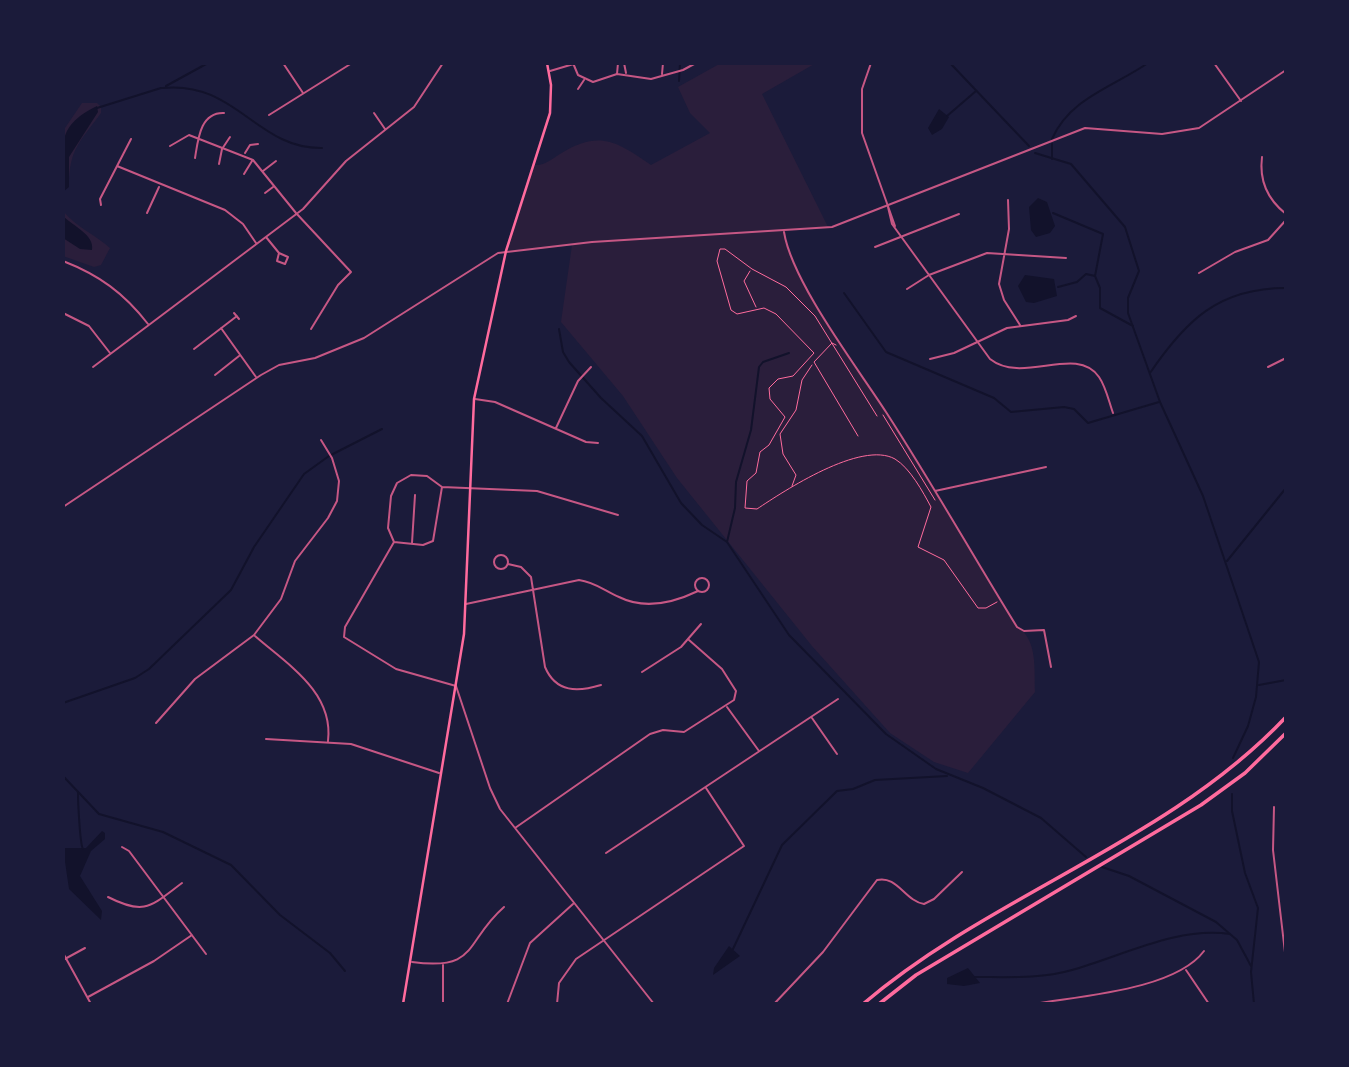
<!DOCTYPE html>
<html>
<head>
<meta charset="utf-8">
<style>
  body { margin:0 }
  #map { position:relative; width:1349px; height:1067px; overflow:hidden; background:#1b1b3a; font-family:"Open Sans",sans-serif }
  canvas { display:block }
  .frame { position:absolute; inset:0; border:65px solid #1b1b3a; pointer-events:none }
</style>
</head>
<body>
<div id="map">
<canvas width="1349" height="1067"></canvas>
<div class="frame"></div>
</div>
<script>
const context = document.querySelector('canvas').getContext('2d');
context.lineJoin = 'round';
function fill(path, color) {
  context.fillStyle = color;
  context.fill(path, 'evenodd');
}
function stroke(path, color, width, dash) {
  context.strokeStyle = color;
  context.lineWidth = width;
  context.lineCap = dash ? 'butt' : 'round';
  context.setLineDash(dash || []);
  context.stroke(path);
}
fill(new Path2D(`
  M721,63H816L762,94L828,227L784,231C791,280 857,368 886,412C932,482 974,555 1017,627C1038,639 1034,670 1035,692L968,773L934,762L890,733L812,646L677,478L623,396L561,322L572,245L506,251L535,165C544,166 552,159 560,154C599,130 616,141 651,165L710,133L690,113L678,87Z
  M82,103H97L101,107V113C80,142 69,149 69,186L63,192V131Z
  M63,211C76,227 94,234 110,248L101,265L94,267L63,256Z`), '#2a1e3b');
fill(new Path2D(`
  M97,106L98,112L69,157V187L63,192C63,150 53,127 97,106Z
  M939,109L949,117L942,129L932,135L928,128Z
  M1038,198L1047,202L1055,226L1050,233L1036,237L1031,230L1029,207Z
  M63,216C73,226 95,235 92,250L80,249L63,238Z
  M1025,275L1054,279L1057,296L1034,303L1026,302L1018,286Z
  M102,831L105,833V839L91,851L80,876L102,911L101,920L69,889L63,848H86Z
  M729,946L740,956L713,975L714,968Z
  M968,968L980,983L964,986L947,984V978Z`), '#12122b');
stroke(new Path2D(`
  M950,63L1029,146
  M679,81L680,63
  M166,86L208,63
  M162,88C236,80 256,149 322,148
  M97,108L161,88
  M947,116L976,91
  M1052,139C1070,98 1113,87 1148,63
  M1035,153L1071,164L1125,227L1139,271L1128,298V313L1160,402L1203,496L1259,662L1256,697L1248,726L1233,758
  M1052,159V144
  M1053,213L1103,234L1095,276L1100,288V308L1133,326
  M1058,287L1077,282L1086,274L1095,276
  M844,293L886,352L994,398L1011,412L1064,407L1074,409L1088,423L1159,402
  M559,329L563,352L569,362L601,398L642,436L681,503L702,525L727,542L789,635L886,734L936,769L983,788L1041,818L1086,857
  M1150,373C1186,320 1219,288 1286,288
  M727,542L735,508L736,482L751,430L759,367L763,362L789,353
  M1227,561L1286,488
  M1259,685L1286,680
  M63,703L135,678L149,669L231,590L254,547L304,474L329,456L382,429
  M63,776L99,814L163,832L231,865L280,915L330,953L345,971
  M78,793C78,802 80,845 83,849
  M1232,794V811L1245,873L1258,908L1251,972L1254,1004
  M1102,867L1129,876L1216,922L1237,940L1251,966
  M733,949L782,845L837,791L853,789L875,780L947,776
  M975,977C1008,977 1041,979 1072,970C1122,956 1178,926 1230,934`), '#12122b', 2);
stroke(new Path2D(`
  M750,271L744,281L756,307
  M836,345L832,343L814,362L858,436
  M883,415L935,500
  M877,416L815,316L786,287L752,269L725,249H720L717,261L731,310L737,314L764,308L776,314L814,353L793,376L778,379L769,388L770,399L785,417L769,445L760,452L756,473L747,481L745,508L757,509C784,491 861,440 895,459C910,468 923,492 931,507L918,547L944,560L978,608H986L997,602
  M792,486L796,475L783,454L780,434L796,410L802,380L812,365`), '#ff6b9d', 1);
stroke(new Path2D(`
  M283,63L303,93
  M573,63L578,75L593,82L617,74L651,79L683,70L696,63
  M624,63L626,73
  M871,63L862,89V133L895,226
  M1214,63L1241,101
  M550,71L577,63
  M617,74L618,63
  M662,74L663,63
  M578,89L584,80
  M374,113L385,129
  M269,115L352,63
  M170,146L189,135L253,160L296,213L351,272L338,285L311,329
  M245,153L250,145L258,144
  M1262,157C1259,181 1267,199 1286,214
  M195,158C198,140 200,112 224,113
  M219,164L222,149L230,137
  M117,166L225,210L243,224L256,243
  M263,171L276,161
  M244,174L252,161
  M265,193L273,187
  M1008,200L1009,229L999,284L1004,300L1020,325
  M101,205L100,199L131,139
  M888,207L892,224L990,359C1023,385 1076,344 1099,377C1106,387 1109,402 1113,413
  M147,213L159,187
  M784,232C792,282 857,367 886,412C932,483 973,556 1017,627L1024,631L1044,630L1051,667
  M266,237L279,253L288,257L285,264L277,261L279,253
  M875,247L959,214
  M63,261C99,275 124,293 148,324
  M1199,273L1235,252L1268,240L1286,220
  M907,289L929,275L987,253L1066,258
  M63,313L89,326L110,353
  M234,313L239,319
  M221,328L256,377
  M194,349L237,316
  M930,359L954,353L1007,328L1068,320L1076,316
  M93,367L303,209L346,161L414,107L443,63
  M1268,367L1286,358
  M215,375L239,356
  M475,399L495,402L586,442L598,443
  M556,428L578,381L591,367
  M442,487L433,541L423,545L394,542L388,528L391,496L397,483L411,475L427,476L442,487L537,491L618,515
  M935,491L1046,467
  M394,542L345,627L344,637L396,669L456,686L490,788L500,809L654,1004
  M412,543L415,495
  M494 562a7 7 0 1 1 14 0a7 7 0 1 1-14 0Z
  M508,564L521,567L531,577L545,667C556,693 578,692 601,685
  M695 585a7 7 0 1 1 14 0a7 7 0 1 1-14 0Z
  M466,604L579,580C595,582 605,591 619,597C645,610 673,603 698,591
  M255,636C287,664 334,692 328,741
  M642,672L681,647L701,624
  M727,707L759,751
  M812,718L837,754
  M156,723L195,679L254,635L281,599L295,561L328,518L337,501L339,481L332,458L321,440
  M266,739L351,744L439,773
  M1274,807L1273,850L1286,961
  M515,828L650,734L663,730L684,732L734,700L736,691L722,669L689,640
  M122,847L129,851L206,954
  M606,853L838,699
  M108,897C145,916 151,906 182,883
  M63,953L91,1004
  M63,960L85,948
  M412,962C479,971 464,942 504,907
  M1186,970L1209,1004
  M88,997L154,961L192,935
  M443,1004V965
  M507,1004L530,943L573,904
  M557,1004L559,983L576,959L744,846L706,788
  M774,1004L823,952L877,880C897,875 905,901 924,904L934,899L962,872
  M1034,1004C1080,996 1175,990 1204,951`), '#c65784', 2);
stroke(new Path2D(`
  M63,507L261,375L279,365L315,358L364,338L498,253L592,242L832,227L1085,128L1162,134L1199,128L1286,70`), '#c65784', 2);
stroke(new Path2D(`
  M403,1004L464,634L474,399L506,251L550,113L551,85L547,63`), '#ff6b9d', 2.5);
stroke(new Path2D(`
  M863,1004C993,893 1167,843 1286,717
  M879,1004L916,975L1201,805L1245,773L1286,733`), '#ff6b9d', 3.5);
</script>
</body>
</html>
